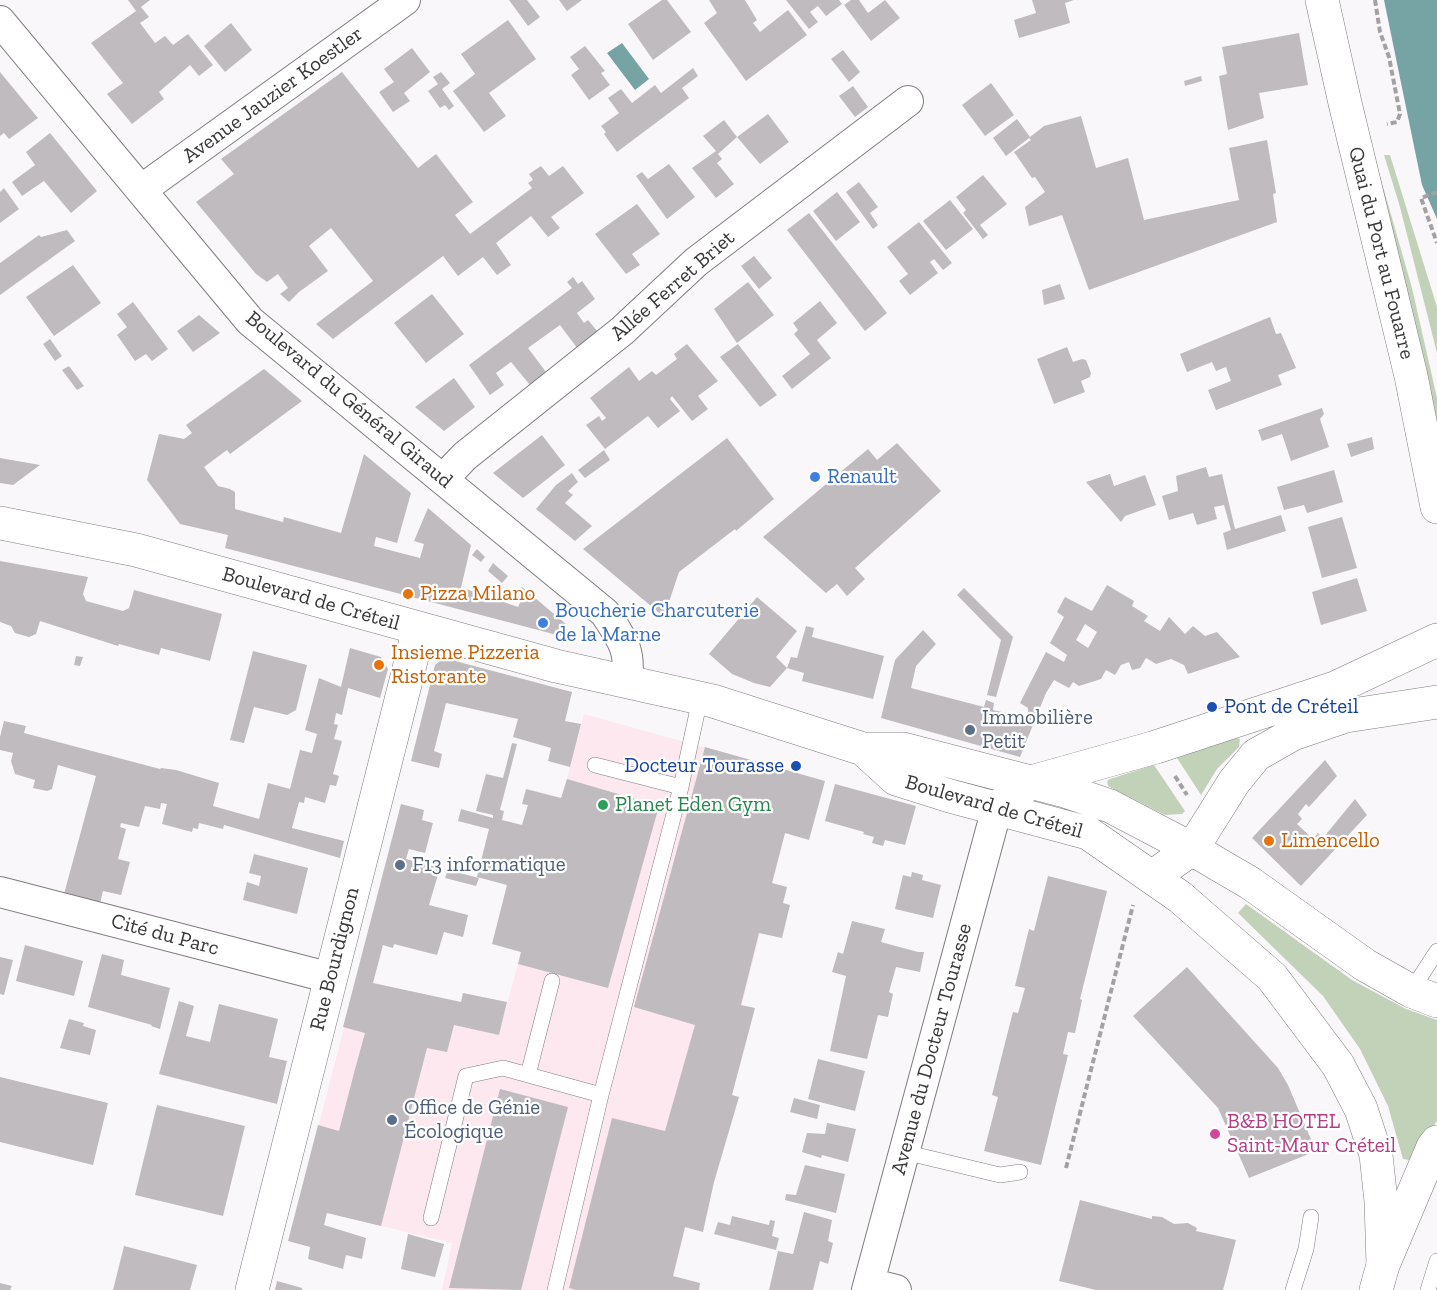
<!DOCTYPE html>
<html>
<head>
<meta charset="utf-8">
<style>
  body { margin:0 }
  canvas { display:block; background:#faf7fa }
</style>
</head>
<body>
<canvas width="1437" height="1290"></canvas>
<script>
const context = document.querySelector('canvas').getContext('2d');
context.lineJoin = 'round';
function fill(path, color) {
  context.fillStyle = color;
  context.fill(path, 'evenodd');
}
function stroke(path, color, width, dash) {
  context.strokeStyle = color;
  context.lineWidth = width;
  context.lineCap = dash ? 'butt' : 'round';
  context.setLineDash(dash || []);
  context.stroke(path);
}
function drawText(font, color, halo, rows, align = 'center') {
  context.font = font + ' "Zilla Slab",serif';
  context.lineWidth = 4.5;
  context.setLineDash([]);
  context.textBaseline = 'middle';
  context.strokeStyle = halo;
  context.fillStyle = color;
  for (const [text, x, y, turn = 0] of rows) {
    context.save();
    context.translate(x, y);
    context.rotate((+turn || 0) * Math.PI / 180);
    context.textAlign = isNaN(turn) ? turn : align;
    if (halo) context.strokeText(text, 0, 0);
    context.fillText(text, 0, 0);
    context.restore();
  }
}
fill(new Path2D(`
  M584,714L800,774L670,1290H442L452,1243L336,1215L349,1160L312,1151L351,1001L499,1035Z`), '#fce8ee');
fill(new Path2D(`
  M1370,141L1412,288L1437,398V428Z
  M1384,155H1390L1437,307V353L1400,207Z
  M1236,738L1240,739L1239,747L1217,769L1201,795L1177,758Z
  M1154,765L1185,811L1182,814L1165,815L1108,786L1107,781L1110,779Z
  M1246,904L1352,980L1406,1009L1437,1020V1121L1409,1160L1403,1159L1388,1106L1360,1049L1323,996L1238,913Z`), '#c2d2b8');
fill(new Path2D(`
  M1384,0H1437V219L1422,185Z
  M622,43L649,79L635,90L607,53Z`), '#76a3a3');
fill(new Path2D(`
  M128,0H150L141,7L149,17L140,23L155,43L165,36L173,45L188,34L213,65L199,76L190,65L159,92L164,99L132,124L107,94L123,83L91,43L136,11Z
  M509,0H527L540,17L528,26Z
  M559,0H582L567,11Z
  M662,0H667L691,32L653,60L628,24Z
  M709,0H745L757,20L753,23L760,32L788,10L807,35L746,81L704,23L717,13Z
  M786,0H839L842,4L826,16L818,6L810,12L818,22L809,29Z
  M851,0H859L868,13L885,0L900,18L871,41L844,5Z
  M1032,0H1074L1065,3L1070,23L1019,38L1014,20L1036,13Z
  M508,20L536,59L489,93L506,116L484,132L453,91L475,74L461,54Z
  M231,23L252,50L225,72L204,46Z
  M1299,33L1308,85L1259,93L1264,118L1228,130L1219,76L1227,74L1222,47Z
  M585,46L605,71L601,73L610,85L589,100L571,75L579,69L570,57Z
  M412,48L430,72L404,93L410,101L393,112L379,92L394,82L384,69Z
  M843,50L860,72L849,82L831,59Z
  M693,68L698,76L682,88L689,98L617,152L604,134L606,132L601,126L619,113L608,98L621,89L632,103L655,85L661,93Z
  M0,72L38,118L9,139L4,133L0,136Z
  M342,72L418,168L436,154L473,202L455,215L470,234L532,188L528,183L533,180L529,174L541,166L549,176L563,166L584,193L551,217L560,228L548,237L531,216L496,243L511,265L497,275L483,257L458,276L443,256L333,339L316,324L373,281L331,228L309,246L328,271L299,292L289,302L280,294L288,288L278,274L267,282L256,274L196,202L234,174L221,159Z
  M441,72L450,83L442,89L454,106L449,110L445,105L440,108L428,91L438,84L433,77Z
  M1201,76L1202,81L1185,86L1184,81Z
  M991,83L1014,115L985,136L962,105Z
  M853,86L868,107L855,117L839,96Z
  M768,114L789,142L760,164L737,137Z
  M1081,116L1096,168L1128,158L1144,220L1239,200L1229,148L1267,140L1276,193L1273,194L1277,222L1089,290L1062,215L1029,226L1025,207L1045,192L1035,177L1032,178L1014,152L1031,140L1029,138L1006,156L993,138L1017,119L1030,137L1044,126Z
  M724,120L737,137L718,154L722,159L717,163L734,184L716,198L692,168L716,151L703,136Z
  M50,133L97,191L71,213L44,181L22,196L12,182L35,165L26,152Z
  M669,164L695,197L667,219L636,176L642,172L648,179Z
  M983,175L1007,204L980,225L988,235L983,239L963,213L966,210L956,197Z
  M859,182L878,207L870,213L878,225L873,229L846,192Z
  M4,188L19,209L0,223V192Z
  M837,192L860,222L836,241L813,211Z
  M950,200L973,229L946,250L923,221Z
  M637,204L660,234L632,254L640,265L626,274L595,234Z
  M809,213L887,313L865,331L787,230Z
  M919,222L952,263L943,270L934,259L930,262L938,273L910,295L899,281L908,274L887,247Z
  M67,230L75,241L0,295V263L39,235L41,237Z
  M754,256L772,278L759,289L741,266Z
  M73,265L101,303L54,336L26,297Z
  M573,277L578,284L582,281L595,299L577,313L584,323L588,320L598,332L577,348L560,325L528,348L546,372L530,385L511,362L496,373L504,385L490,395L469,365L572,288L567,282Z
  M748,282L774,315L737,343L714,309Z
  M1060,284L1065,299L1044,305L1042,290Z
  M432,294L464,334L426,363L394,323Z
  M820,301L837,323L817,340L831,358L792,389L782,376L810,354L794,334L798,330L793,323Z
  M133,302L168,349L152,361L146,354L135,361L117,335L127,327L117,314Z
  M199,315L220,333L193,352L177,331Z
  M1270,317L1276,334L1281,333L1296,368L1278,375L1282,385L1216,410L1208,390L1231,381L1226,367L1216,371L1212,362L1187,372L1180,354Z
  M50,339L62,356L55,361L43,344Z
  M687,344L718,381L698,396L708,409L692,421L672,396L670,399L680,411L658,428L648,416L605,449L586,425L599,416L602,421L606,418L590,398L629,367L639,381L652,371L656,375L677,359L674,354Z
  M738,344L777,395L760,407L720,357Z
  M1067,347L1073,362L1082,359L1086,360L1091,373L1090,377L1081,381L1085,392L1054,404L1037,359Z
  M69,366L84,386L77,390L62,370Z
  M264,369L302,401L230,454L227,450L204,467L218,486L230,489L235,492V509L283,522L284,517L341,533L364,454L411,493L397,543L376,537L374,546L420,558L424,544L414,541L428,508L471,545L460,592H462L463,588L518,607L523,597L518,592L522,587L566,624L561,636L225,548L228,535L180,524L147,480L159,434L184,439L192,433L186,425Z
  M454,378L475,407L444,431L415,407Z
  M1322,408L1324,414L1320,419L1329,447L1291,461L1282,434L1262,441L1258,430Z
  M542,435L565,465L523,498L493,473Z
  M1372,437L1374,449L1351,457L1347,444Z
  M727,438L774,499L736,531L735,529L679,572L664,617L583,549Z
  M897,443L941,491L855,568L865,579L847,596L837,584L826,593L763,537L868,449L877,460Z
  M604,450L610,460L585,478L578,470Z
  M0,458L40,465L13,485L0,483Z
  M1206,467L1209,477L1222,474L1235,529L1281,515L1286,531L1227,550L1223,533L1231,530L1224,505L1214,507L1217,519L1197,525L1193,513L1169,520L1162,496L1178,491L1176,476Z
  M1334,470L1343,502L1307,513L1304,505L1284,510L1277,487Z
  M572,473L578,482L568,491L573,495L565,503L592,526L575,541L536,509L556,485Z
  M1110,474L1114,486L1145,475L1156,505L1125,516L1121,522L1086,482Z
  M1342,517L1357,568L1322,578L1308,527Z
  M477,549L485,557L481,562L472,555Z
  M0,561L88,577L83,594L86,601L123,611L129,608L134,590L222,614L210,661L161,648L159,655L119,644L118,646L40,621L36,634L29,637L15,633L11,626L0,622Z
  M493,563L508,576L502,583L488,571Z
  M1357,578L1367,611L1321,625L1312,592Z
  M1107,585L1134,601L1132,606L1148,616L1144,621L1160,631L1169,617L1185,634L1193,626L1205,636L1217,632L1240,657L1188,674L1184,665L1171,659L1156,664L1146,658L1140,668L1132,670L1129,662L1121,665L1115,675L1106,670L1101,679L1079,686L1073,682L1069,688L1054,680L1046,693L1020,757L881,718L895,660L923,630L936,644L916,666L911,688L984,707L986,700L994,703L993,710L1028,718V708L1020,703L1046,652L1064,662L1067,655L1050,643L1064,617L1057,612L1065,597L1092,611ZM1085,624L1097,632L1088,648L1076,640Z
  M964,588L1013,637L996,697L987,695L1001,640L957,595Z
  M757,597L797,631L776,657L787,668L791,657L797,658L806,626L814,628L812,637L884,656L873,699L802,681L804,673L787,668L770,687L754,683L732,674L709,654Z
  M350,648L381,657L388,669L380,698L348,688L342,715L336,713L334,724L338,725L334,739L342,741L333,774L339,776L336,786L330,785L325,803L305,797L304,803L299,802L292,828L344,841L340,858L224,825L223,829L199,823L198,829L193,828L192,832L162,824L167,804L161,803L160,809L145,806L139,827L121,823L120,827L126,829L118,859L130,862L121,895L103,891L100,903L64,894L96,776L58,765L52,789L47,791L33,788L35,780L15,774L11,761L13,753L0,750V737L4,721L26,726L24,733L160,769L161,768L176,770L219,783L213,806L259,819L268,783L290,789L300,750L312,753L317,734L305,730L319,678L341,687Z
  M253,651L307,665L296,710L287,715L254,707L244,743L230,740Z
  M76,656L83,657L80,666L74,665Z
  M444,658L572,692L565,721L581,724L570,767L548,761L551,748L513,737L518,719L446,703L434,751L442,754L439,768L411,761L435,665Z
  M512,743L517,744L500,810L504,811L502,820L522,825L528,805L522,804L526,789L561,798L567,779L659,806L608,988L518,964L521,952L492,944L507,885L477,877L489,829L458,821L461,809L493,818V815L476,811L486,774L503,778Z
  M705,747L825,781L809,840L785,833L772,883L787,887L783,903L790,905L782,938L759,933L741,1005L755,1008L732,1095L739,1097L714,1182L703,1232L685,1227L673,1276L700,1283L699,1290H576L569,1288L612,1118L665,1131L695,1025L634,1007Z
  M1325,760L1337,776L1309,807L1306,804L1298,814L1302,819L1297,824L1313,839L1318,833L1323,838L1355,799L1367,815L1301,886L1252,838Z
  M835,784L916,806L905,845L885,840L883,846L872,843L874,837L863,834L864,832L825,821Z
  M401,804L424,810L422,820L433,823L425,853L409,849L406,859L440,868L429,905L468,915L463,937L444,932L437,955L394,944L393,948L383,945L373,983L461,1002L463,993L507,1002L499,1035L454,1025L447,1052L427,1048L381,1226L327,1213L324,1225L366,1238L362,1259L346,1255L343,1269L308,1259L310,1247L288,1241L318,1125L339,1131L354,1073L365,1033L343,1027Z
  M254,854L308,868L297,914L243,900L247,882L259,886L261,876L249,873Z
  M448,870L479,878L476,886L445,878Z
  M912,872L923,875L922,880L941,885L933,918L895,909L903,875L911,877Z
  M1048,876L1107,891L1080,999L1082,1000L1075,1033L1068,1032L1063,1054L1068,1055L1041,1165L984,1151L998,1097L992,1095L1006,1039L1013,1012L1018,1013L1025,988L1015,986L1029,929L1034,931Z
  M852,921L885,929L881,942L918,952H924L920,972L896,967L889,992L893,994L888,1017L878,1015L867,1059L830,1051L846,976L832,972L838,952L843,954Z
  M25,945L83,961L74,996L16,981Z
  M102,954L124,960L121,975L170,988L160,1029L151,1026L152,1025L88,1007Z
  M0,957L13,960L4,995L0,994Z
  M1187,967L1278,1068L1288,1085L1316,1151L1249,1178L1218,1108L1133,1016Z
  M179,1001L194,1006L186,1036L210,1042L219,1004L278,1019L269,1057L287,1061L277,1104L159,1074Z
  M69,1019L84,1023L83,1026L96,1030L90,1055L60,1048Z
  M818,1059L865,1071L855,1111L808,1099Z
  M0,1077L108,1103L93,1165L0,1142Z
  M500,1089L568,1107L521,1290L449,1288Z
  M794,1098L820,1105L817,1119L790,1112Z
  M157,1105L245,1126L223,1216L135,1195Z
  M827,1123L856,1129L848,1162L822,1155L821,1158L802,1152L807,1133L825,1134Z
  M805,1165L845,1174L836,1213L785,1200L786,1194L796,1195Z
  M1080,1200L1152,1219V1216L1162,1217L1174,1224L1188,1223L1197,1228L1196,1231L1236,1240L1223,1290H1096L1059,1281Z
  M804,1212L832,1220L828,1241L833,1243L828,1264L820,1261L813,1290H769L778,1251L793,1254Z
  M732,1216L769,1225L770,1220L775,1221L772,1236L779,1238L776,1250L714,1234L718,1222L730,1225Z
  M408,1234L444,1244L435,1277L401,1269Z
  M124,1246L197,1265L190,1290H113Z
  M277,1281L302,1288V1290H275Z
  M0,1283L12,1286L10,1290H0Z`), '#bfbbbf');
const service = new Path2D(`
  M595,765L681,787
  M1411,991L1437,951
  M528,1075L552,981
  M904,1152L1000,1175L1020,1172
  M431,1218L466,1076L503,1068L601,1095
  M555,1290L601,1095L681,787L700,699
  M1293,1290L1306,1249L1311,1217
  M1428,1290L1437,1261`);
const minor = new Path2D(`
  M0,21L250,321L605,613C622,639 631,649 627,682
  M141,190L405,0
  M443,479L465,456L622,331L696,262L908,101
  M0,892L331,978
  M869,1283L896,1290
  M867,1290L997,808`);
const tertiary = new Path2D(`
  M1322,0L1345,103L1411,376L1437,507
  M997,808L1031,782L1156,747L1335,688L1437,640
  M1152,877L1192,849L1234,782L1256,755L1293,734L1346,716L1437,702
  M252,1290L419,629`);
const secondary = new Path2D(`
  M0,523L136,550L556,666L713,701L863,749H903L1065,791L1110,806L1192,849L1250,883L1365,965L1411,991L1437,1001
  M863,749L896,779L950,796L1088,833L1180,897L1272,977L1338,1065L1361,1109L1376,1155L1381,1201L1383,1265`);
const primary = new Path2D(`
  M1376,1290L1383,1265L1433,1147L1437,1142`);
stroke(service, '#7f7c7f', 16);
stroke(minor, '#7f7c7f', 32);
stroke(tertiary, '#7f7c7f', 34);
stroke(secondary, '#7f7c7f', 34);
stroke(primary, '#7f7c7f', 34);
stroke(new Path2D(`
  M1375,0L1380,32L1389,57L1400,114L1397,122L1387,124
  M1437,192L1421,198L1437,243
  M1175,776L1187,795
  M1066,1168L1133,905`), '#a4a1a4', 4, [6, 3]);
stroke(service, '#fff', 15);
stroke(minor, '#fff', 30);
stroke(tertiary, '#fff', 33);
stroke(secondary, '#fff', 33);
stroke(primary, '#fff', 33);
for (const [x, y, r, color] of [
  [815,477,6,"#3f7fe0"],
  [408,594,6,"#e8710a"],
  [543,623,6,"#3f7fe0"],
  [379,665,6,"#e8710a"],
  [1212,707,6,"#1a4fb4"],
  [970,730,6,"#5c6f8a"],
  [796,766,6,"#1a4fb4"],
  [603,805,6,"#2e9e5b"],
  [1269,841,6,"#e8710a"],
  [400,865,6,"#5c6f8a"],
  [392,1120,6,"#5c6f8a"],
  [1215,1134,6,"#d1479c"]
]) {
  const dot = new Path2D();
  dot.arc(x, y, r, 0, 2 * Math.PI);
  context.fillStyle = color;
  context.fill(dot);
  stroke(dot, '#fff', 2);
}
drawText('21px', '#383638', '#fff', [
  ["Avenue Jauzier Koestler",273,95,-36],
  ["Quai du Port au Fouarre",1381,253,76],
  ["Allée Ferret Briet",673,286,-41],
  ["Boulevard du Général Giraud",349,400,40],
  ["Boulevard de Créteil",311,599,16],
  ["Boulevard de Créteil",994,807,16],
  ["Cité du Parc",165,935,15],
  ["Rue Bourdignon",335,959,-76],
  ["Avenue du Docteur Tourasse",932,1049,-75]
]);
drawText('21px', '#366cbe', '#fff', [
  ["Renault",827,477],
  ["Boucherie Charcuterie",555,611],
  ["de la Marne",555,635]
], 'left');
drawText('21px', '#c56008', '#fff', [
  ["Pizza Milano",420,594],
  ["Insieme Pizzeria",391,653],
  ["Ristorante",391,677],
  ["Limencello",1281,841]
], 'left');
drawText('21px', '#164399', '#fff', [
  ["Pont de Créteil",1224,707],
  ["Docteur Tourasse",784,766,"right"]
], 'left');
drawText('21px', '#4e5e75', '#fff', [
  ["Immobilière",982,718],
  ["Petit",982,742],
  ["F13 informatique",412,865],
  ["Office de Génie",404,1108],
  ["Écologique",404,1132]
], 'left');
drawText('21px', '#27864d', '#fff', [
  ["Planet Eden Gym",615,805]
], 'left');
drawText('21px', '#b23c85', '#fff', [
  ["B&B HOTEL",1227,1122],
  ["Saint-Maur Créteil",1227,1146]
], 'left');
</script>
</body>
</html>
